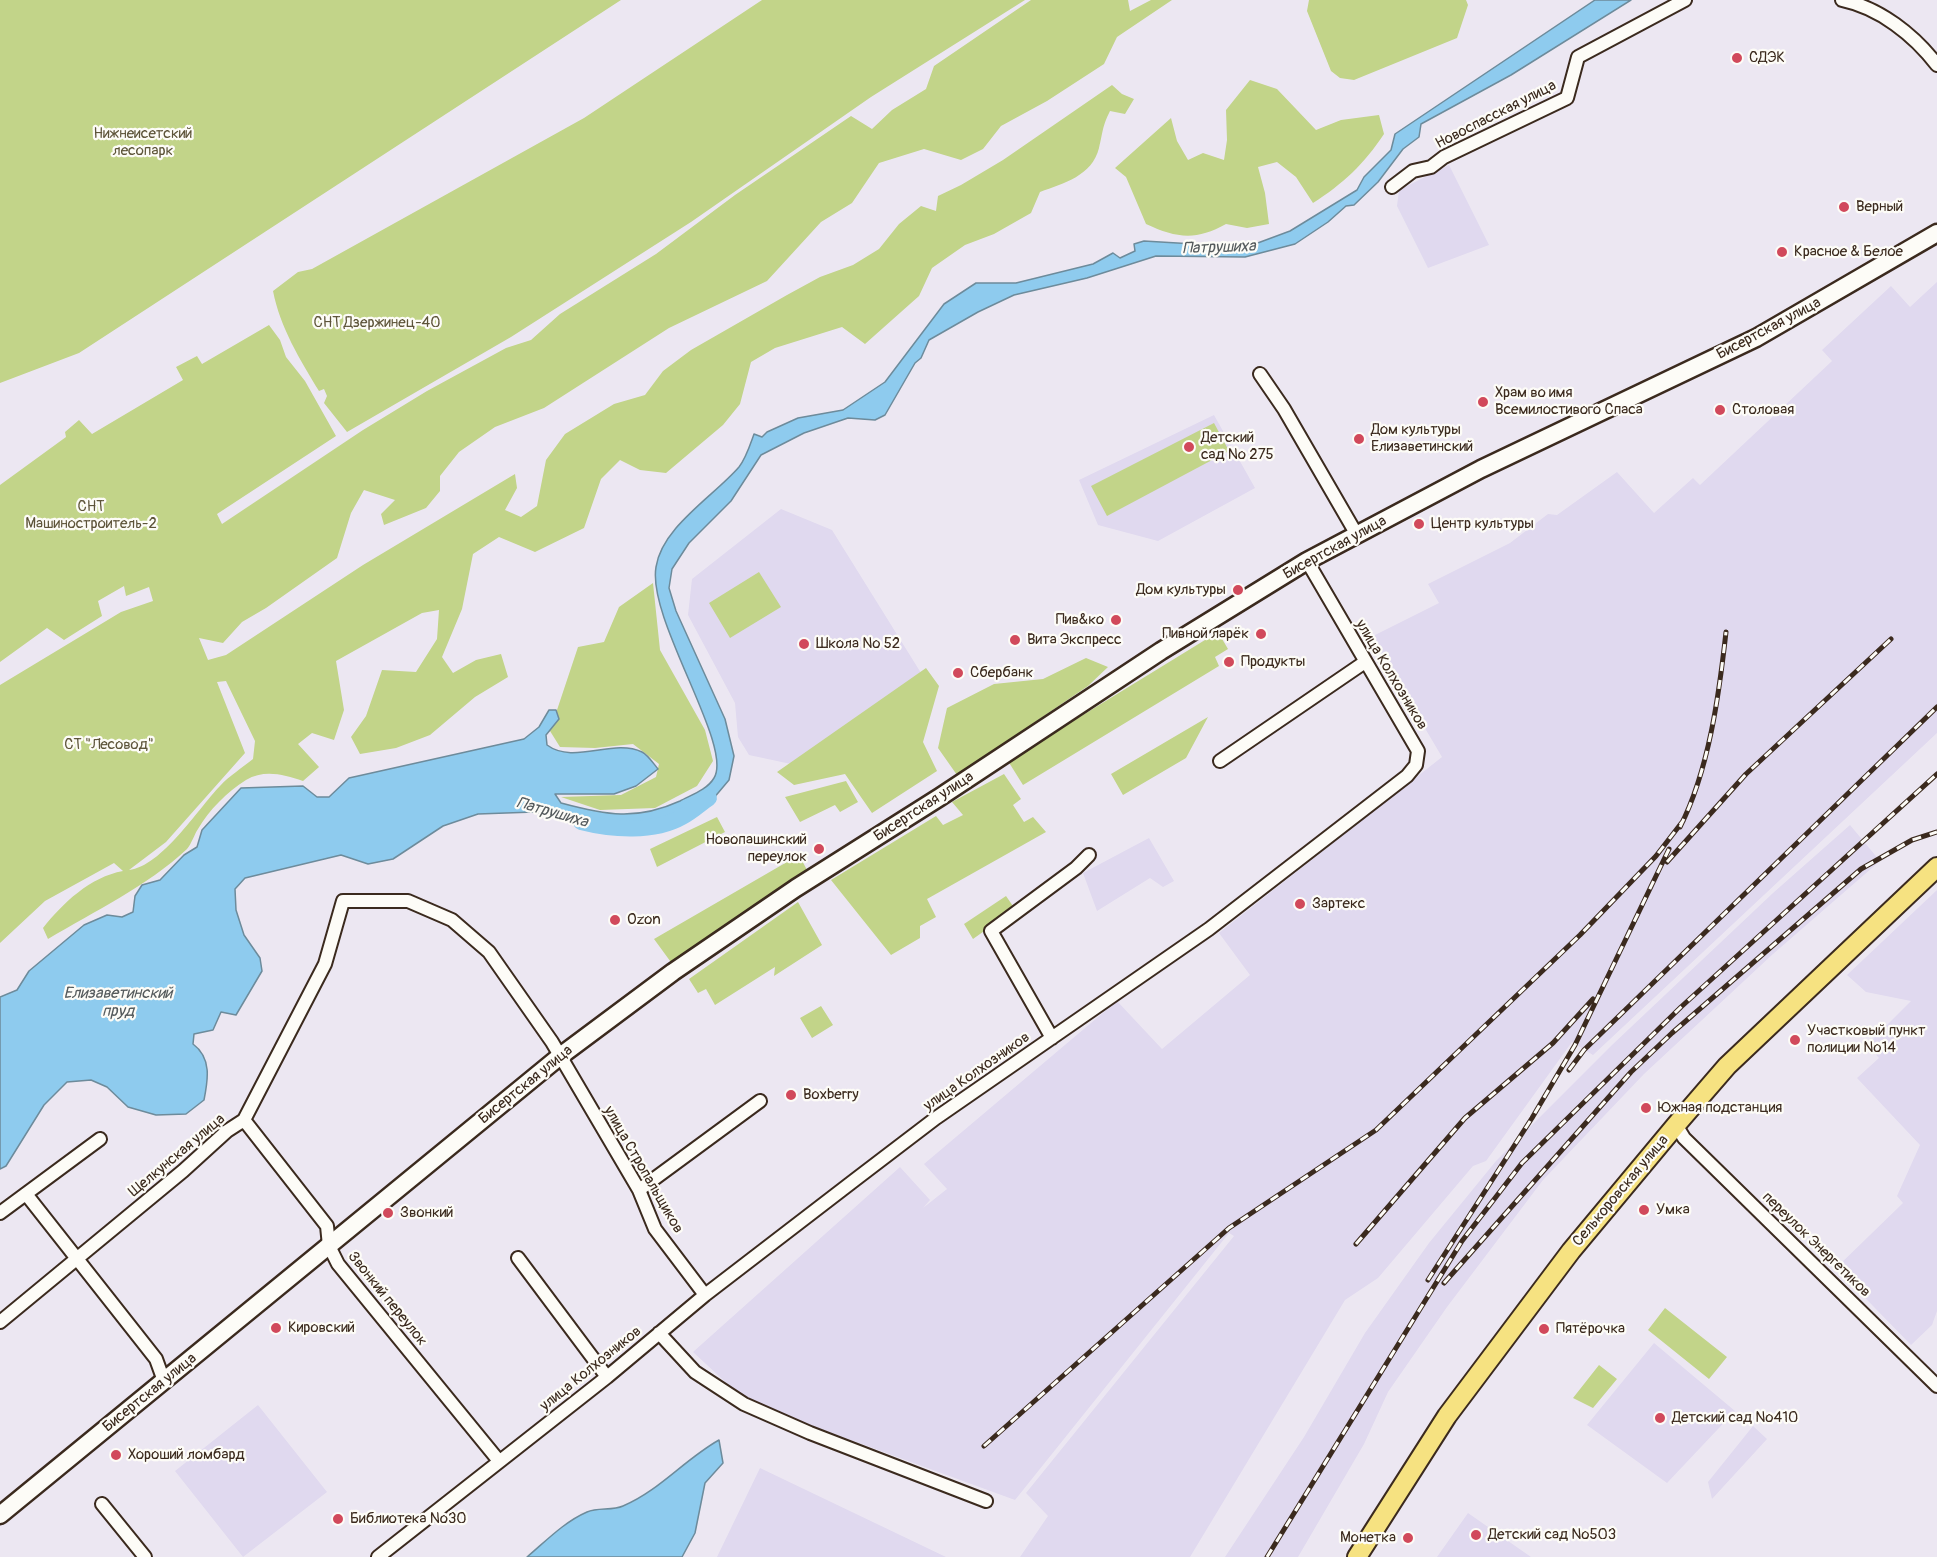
<!DOCTYPE html>
<html>
<head>
<meta charset="utf-8">
<style>
  body { margin:0 }
  canvas { display:block; background:#ece7f2 }
</style>
</head>
<body>
<canvas width="1937" height="1557"></canvas>
<script>
const context = document.querySelector('canvas').getContext('2d');
context.lineJoin = 'round';
function fill(path, color) {
  context.fillStyle = color;
  context.fill(path, 'evenodd');
}
function stroke(path, color, width, dash) {
  context.strokeStyle = color;
  context.lineWidth = width;
  context.lineCap = dash ? 'butt' : 'round';
  context.setLineDash(dash || []);
  context.stroke(path);
}
function drawText(font, color, halo, rows, align = 'center') {
  context.font = font + ' Pangolin,sans-serif';
  context.lineWidth = 4.5;
  context.setLineDash([]);
  context.textBaseline = 'middle';
  context.strokeStyle = halo;
  context.fillStyle = color;
  for (const [text, x, y, turn = 0] of rows) {
    context.save();
    context.translate(x, y);
    context.rotate((+turn || 0) * Math.PI / 180);
    context.textAlign = isNaN(turn) ? turn : align;
    if (halo) context.strokeText(text, 0, 0);
    context.fillText(text, 0, 0);
    context.restore();
  }
}
fill(new Path2D(`
  M1449,165L1489,245L1428,268L1397,206L1399,190Z
  M1937,282V733L1593,1055L1572,1042L1486,1161L1473,1166L1378,1278L1345,1300L1190,1557H1020L1048,1516L1026,1493L1234,1236L1229,1233L1015,1500L747,1402L693,1352L900,1167L930,1200L923,1208L947,1189L924,1164L1117,1001L1162,1049L1250,975L1219,933L1442,757L1371,637L1439,603L1428,584L1510,543L1548,514L1557,515L1617,472L1654,513L1693,478L1700,485L1832,361L1822,350L1891,286L1910,307Z
  M1214,415L1255,488L1158,541L1098,525L1079,480Z
  M781,509L832,530L921,673L805,767L749,755L738,737L735,703L688,615L692,579Z
  M1850,825L1880,861L1773,954L1644,1074L1543,1180L1447,1307L1388,1392L1364,1444L1298,1557H1225L1304,1437L1365,1333L1429,1243L1496,1161L1612,1045L1773,893Z
  M1149,838L1174,881L1163,887L1150,878L1097,911L1083,873Z
  M1937,890V1311L1932,1325L1911,1345L1836,1268L1903,1203L1897,1196L1920,1145L1857,1078L1879,1058L1867,1045L1911,1001L1866,992L1847,975Z
  M1654,1343L1735,1411L1667,1483L1587,1425Z
  M258,1405L327,1492L243,1557L175,1471Z
  M1753,1426L1767,1439L1712,1499L1708,1482Z
  M760,1468L946,1557H717Z
  M1468,1513L1531,1557H1437Z`), '#e0d9ef');
fill(new Path2D(`
  M0,0H621L79,353L0,383Z
  M762,0H1025L871,97L691,222L511,337L347,432L324,403L327,396L324,389L319,391C300,360 280,327 273,291L298,272L312,269L584,118Z
  M1031,0H1128L1130,11L1151,0H1172L1117,37L1104,64L1047,101L1001,126L983,149L961,160L924,149L879,163L852,203L821,222L767,281L669,328L544,408L495,427L459,452L440,476V491L426,508L384,525L381,514L395,500L364,490L351,513L337,558L266,608L242,622L223,643L199,638L208,660L226,655L363,565L515,474L517,488L505,510L521,517L537,506L546,460L565,434L614,404L645,395L663,371L691,350L787,295L820,277L853,265L879,249L899,224L921,206L936,211L938,196L961,185L1003,160L1112,85L1122,94L1134,99L1125,114L1110,111C1102,127 1103,132 1099,148C1092,176 1064,183 1040,192L1031,213L994,234L965,245L932,268L919,296L865,344L842,327L775,348L751,362L740,404L723,425L666,473L640,470L620,460L601,479L584,528L535,552L499,537L473,554L462,609L442,657L453,673L476,660L501,654L508,677L475,697L430,735L396,748L360,754L351,737L366,716L382,670L416,672L437,639L439,610L422,613L336,661L344,710L334,740L312,733L298,744L319,767L303,781C284,775 265,769 246,780C227,792 209,810 198,829C194,835 192,843 187,849C146,887 95,911 48,939L43,928C63,903 90,877 123,871L114,863L45,901L0,943V685L121,612L153,601L149,587L126,596L124,586L98,601L102,616L64,640L47,628L0,662V485L66,437L65,432L79,420L92,434L183,380L176,367L197,356L202,364L269,325L280,340L286,357L305,381L336,436L217,514L222,524L363,430L427,391L506,348L531,340L560,314L656,254L735,195L851,116L872,129L892,110L926,89L934,66ZM226,681L255,741L253,759C242,768 229,776 220,786C197,810 162,866 129,870L166,842L245,753L217,682Z
  M1309,0H1466L1468,5L1457,38L1354,80L1340,78L1331,71L1307,11Z
  M1250,80L1277,89L1316,130L1341,120L1379,115L1384,134C1364,164 1343,184 1313,203L1296,177L1277,162L1258,167L1265,193L1269,224L1247,228L1226,224C1196,241 1176,238 1146,224L1126,177L1115,168L1171,118L1177,141L1188,160L1203,153L1224,160L1227,140L1226,110Z
  M1214,423L1229,451L1107,516L1091,486Z
  M759,572L781,607L730,638L709,603Z
  M653,583L660,650L705,730L713,761L697,786L655,808L600,810L561,797L621,795L656,777L659,764L633,744L595,748L560,747L550,731L578,647L604,642L619,607Z
  M1218,632L1228,649L1215,657L1219,666L1023,785L1008,761Z
  M1086,658L1108,667L1088,686L957,775L938,748L947,708L994,684L1043,679Z
  M926,668L939,686L923,742L937,771L872,813L845,774L794,785L777,772Z
  M1208,717L1186,758L1123,795L1111,774Z
  M1004,774L1021,799L1013,805L1024,822L1033,817L1046,832L927,899L936,917L920,926V938L891,955L831,880L936,816L943,825L963,815L952,802Z
  M846,781L858,802L840,812L835,805L800,822L785,797Z
  M717,817L725,832L657,867L650,849Z
  M799,855L807,870L673,965L654,939Z
  M1006,896L1015,909L973,939L964,924Z
  M798,902L822,945L774,976L775,967L715,1005L706,989L698,993L689,979Z
  M821,1006L833,1025L812,1038L800,1018Z
  M1665,1308L1727,1357L1709,1379L1648,1330Z
  M1599,1365L1617,1379L1593,1408L1573,1398Z`), '#c2d489');
const water = new Path2D(`
  M1595,0H1631L1511,75L1421,124L1419,137L1403,149L1378,182L1354,205L1346,206L1328,222L1295,244L1245,257L1156,256L1087,278L1014,295L978,312L929,340L921,358L915,363L885,415L875,420L848,418L804,433L761,455L731,501L689,543L672,569L669,588L676,611L725,719L734,756L729,780L713,799L673,820L653,826L625,828L570,821L534,812L478,814L443,826L393,859L368,864L341,855L245,878L235,889L236,910L244,935L260,958L262,971L236,1015L221,1012L213,1030L194,1034L193,1044C212,1058 208,1080 204,1100L186,1114L156,1115L128,1107L107,1087L91,1080L67,1082L44,1105L6,1166L0,1169V997L17,990L29,971L84,925L107,915L122,917L133,912L135,896L142,885L160,880L184,855L197,847L202,830L241,788L303,786L317,797H329L349,778L524,739L539,727L549,710H556L559,719L546,735L547,745C574,765 613,738 642,752C648,755 653,763 658,769L636,786L614,794H555L561,803C606,815 636,821 680,801C691,795 707,790 714,778C734,746 647,620 656,567C662,527 714,496 739,467C746,458 750,445 754,434L762,437L767,432L798,418L843,410L885,382L944,304L976,283H1016L1093,264L1113,253L1120,258L1135,251L1134,244L1144,241L1227,246L1255,244L1290,231L1357,190L1364,177L1391,150L1395,134Z
  M719,1440L723,1463L705,1483L695,1533L682,1557H527C546,1541 564,1522 587,1512C598,1507 612,1511 623,1506C659,1491 685,1459 719,1440Z`);
fill(water, '#8ecbee');
stroke(water, '#6d8b9b', 1.5);
stroke(new Path2D(`
  M581,822C612,830 654,833 682,817C692,812 700,804 709,798`), '#8ecbee', 16);
const minor = new Path2D(`
  M1842,0C1880,8 1914,35 1937,65
  M1392,187L1413,171L1431,167L1444,157L1567,98L1578,57L1685,0
  M1260,374L1284,409L1357,535
  M1220,761L1365,662
  M1052,1038L991,931L1076,868L1089,855
  M244,1120L327,1226L329,1246L338,1264L499,1461
  M1676,1125L1684,1138L1937,1386
  M639,1190L760,1101
  M26,1194L156,1359L164,1381
  M0,1213L100,1139
  M518,1258L607,1377
  M0,1322L183,1171L227,1131L244,1120L325,964L343,901H408L452,920L489,952L552,1042L639,1190L655,1229L705,1295
  M659,1333L695,1372L744,1404L810,1433L986,1501
  M102,1504L145,1557
  M378,1557L607,1377L705,1295L856,1179L936,1118L1209,929L1407,776L1416,765L1418,751L1307,561`);
const secondary = new Path2D(`
  M0,1515L559,1057L673,972L796,888L940,797L1161,651L1307,561L1481,469L1756,338L1937,233`);
const primary = new Path2D(`
  M1357,1557L1447,1416L1571,1251L1676,1125L1727,1066L1937,867`);
stroke(minor, '#3b2a1e', 16);
stroke(secondary, '#3b2a1e', 21);
stroke(primary, '#3b2a1e', 22);
stroke(minor, '#fdfcf7', 12);
stroke(secondary, '#fdfcf7', 16);
stroke(primary, '#f6e281', 18);
const rail = new Path2D(`
  M1680,827C1709,770 1719,695 1726,632
  M1667,862L1746,774L1891,639
  M1569,1070L1584,1050L1937,707
  M1356,1244L1465,1118L1553,1043L1593,999
  M1428,1280L1532,1118L1575,1045L1669,849
  M1444,1283L1631,1072L1672,1033L1861,869L1912,840L1937,832
  M984,1446L1229,1228L1376,1130L1580,935L1656,856L1683,821
  M1267,1557L1462,1241L1522,1163L1681,1007L1937,774`);
stroke(rail, '#3b2a1e', 5);
stroke(rail, '#fdfcf7', 3, [9]);
for (const [x, y, r, color] of [
  [1737,58,6,"#d1495b"],
  [1844,207,6,"#d1495b"],
  [1782,252,6,"#d1495b"],
  [1483,402,6,"#d1495b"],
  [1720,410,6,"#d1495b"],
  [1359,439,6,"#d1495b"],
  [1189,447,6,"#d1495b"],
  [1419,524,6,"#d1495b"],
  [1238,590,6,"#d1495b"],
  [1116,620,6,"#d1495b"],
  [1261,634,6,"#d1495b"],
  [1015,640,6,"#d1495b"],
  [804,644,6,"#d1495b"],
  [1229,662,6,"#d1495b"],
  [958,673,6,"#d1495b"],
  [819,849,6,"#d1495b"],
  [1300,904,6,"#d1495b"],
  [615,920,6,"#d1495b"],
  [1795,1040,6,"#d1495b"],
  [791,1095,6,"#d1495b"],
  [1646,1108,6,"#d1495b"],
  [1644,1210,6,"#d1495b"],
  [388,1213,6,"#d1495b"],
  [276,1328,6,"#d1495b"],
  [1544,1329,6,"#d1495b"],
  [1660,1418,6,"#d1495b"],
  [116,1455,6,"#d1495b"],
  [338,1519,6,"#d1495b"],
  [1476,1535,6,"#d1495b"],
  [1408,1538,6,"#d1495b"]
]) {
  const dot = new Path2D();
  dot.arc(x, y, r, 0, 2 * Math.PI);
  context.fillStyle = color;
  context.fill(dot);
  stroke(dot, '#fdfcf7', 2);
}
drawText('15px', '#3b2a1e', '#fdfcf7', [
  ["СДЭК",1749,58],
  ["Верный",1856,207],
  ["Красное & Белое",1794,252],
  ["Храм во имя",1495,393],
  ["Всемилостивого Спаса",1495,410],
  ["Столовая",1732,410],
  ["Дом культуры",1371,430],
  ["Елизаветинский",1371,447],
  ["Детский",1201,438],
  ["сад № 275",1201,455],
  ["Центр культуры",1431,524],
  ["Дом культуры",1226,590,"right"],
  ["Пив&ко",1104,620,"right"],
  ["Пивной ларёк",1249,634,"right"],
  ["Вита Экспресс",1027,640],
  ["Школа № 52",816,644],
  ["Продукты",1241,662],
  ["Сбербанк",970,673],
  ["Новопашинский",807,840,"right"],
  ["переулок",807,857,"right"],
  ["Зартекс",1312,904],
  ["Ozon",627,920],
  ["Участковый пункт",1807,1031],
  ["полиции №14",1807,1048],
  ["Boxberry",803,1095],
  ["Южная подстанция",1658,1108],
  ["Умка",1656,1210],
  ["Звонкий",400,1213],
  ["Кировский",288,1328],
  ["Пятёрочка",1556,1329],
  ["Детский сад №410",1672,1418],
  ["Хороший ломбард",128,1455],
  ["Библиотека №30",350,1519],
  ["Детский сад №503",1488,1535],
  ["Монетка",1396,1538,"right"]
], 'left');
drawText('15px', '#3b2a1e', '#fdfcf7', [
  ["Новоспасская улица",1496,115,-27],
  ["Бисертская улица",1769,329,-28],
  ["Бисертская улица",1335,548,-29],
  ["улица Колхозников",1391,675,59],
  ["Бисертская улица",924,807,-33],
  ["улица Колхозников",977,1072,-35],
  ["Бисертская улица",526,1085,-39],
  ["Щелкунская улица",177,1156,-40],
  ["улица Стропальщиков",643,1170,60],
  ["Селькоровская улица",1621,1191,-50],
  ["переулок Энергетиков",1816,1245,44],
  ["Звонкий переулок",387,1299,51],
  ["улица Колхозников",591,1369,-39],
  ["Бисертская улица",150,1393,-39]
]);
drawText('15px', '#5d5439', '#fdfcf7', [
  ["Нижнеисетский",143,134],
  ["лесопарк",143,151],
  ["СНТ Дзержинец-40",377,323],
  ["СНТ",91,507],
  ["Машиностроитель-2",91,524],
  ["СТ \"Лесовод\"",109,745]
]);
drawText('italic 16px', '#545a5c', '#fdfcf7', [
  ["Патрушиха",1219,248,-2],
  ["Патрушиха",552,813,16],
  ["Елизаветинский",118,994],
  ["пруд",118,1012]
]);
</script>
</body>
</html>
